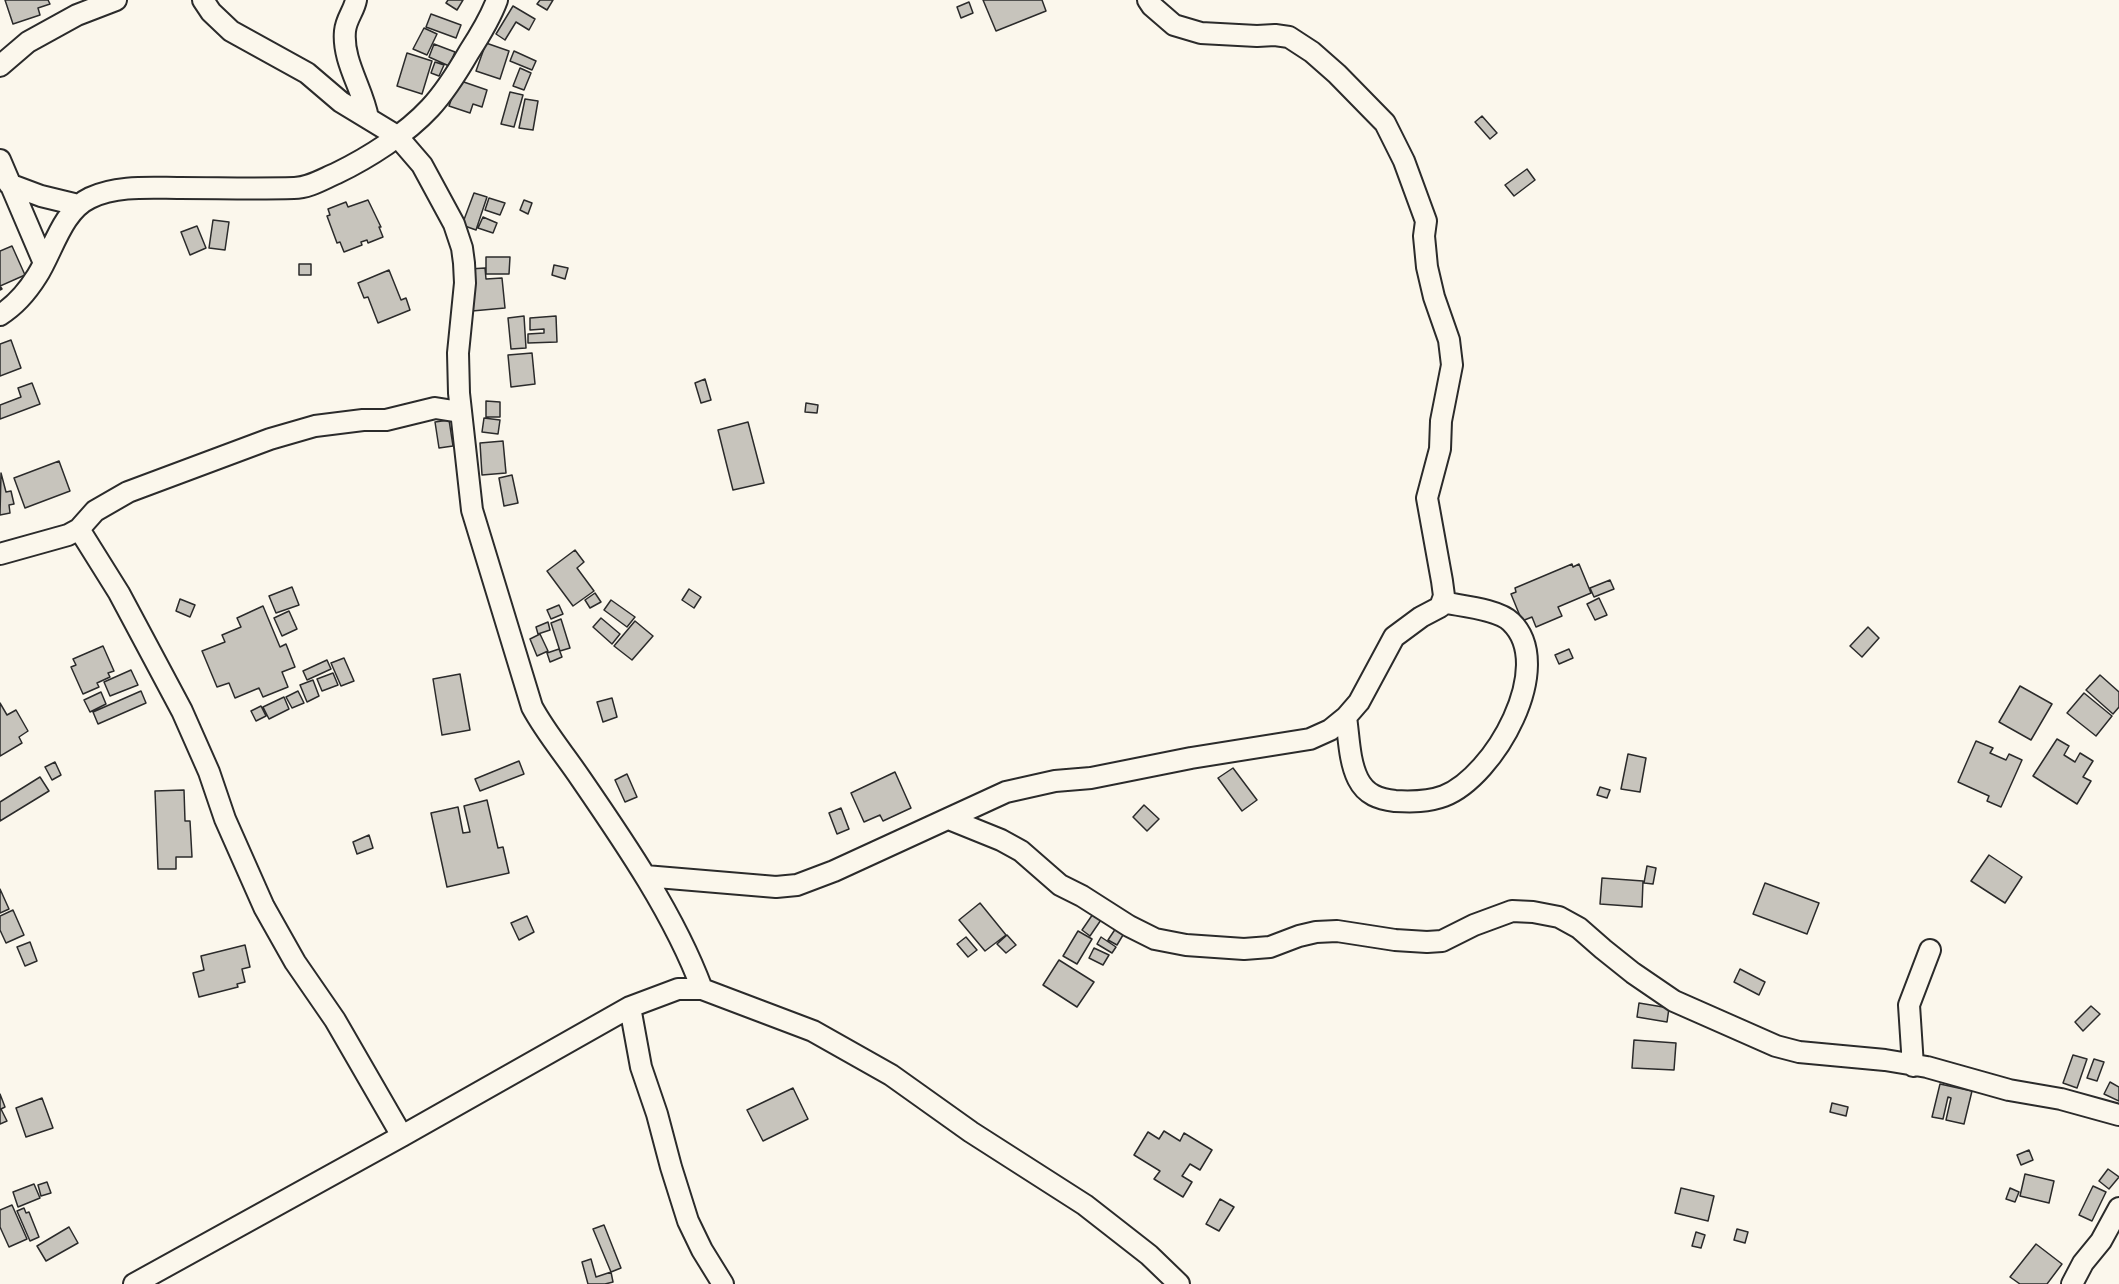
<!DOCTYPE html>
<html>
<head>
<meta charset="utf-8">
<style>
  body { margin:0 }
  canvas { display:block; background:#fbf7ec }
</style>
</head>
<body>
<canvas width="2119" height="1284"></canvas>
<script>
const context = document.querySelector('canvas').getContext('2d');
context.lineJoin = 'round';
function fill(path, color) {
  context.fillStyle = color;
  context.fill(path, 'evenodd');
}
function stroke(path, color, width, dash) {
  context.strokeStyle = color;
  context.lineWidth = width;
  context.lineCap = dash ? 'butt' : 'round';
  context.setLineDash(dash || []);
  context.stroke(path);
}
const building = new Path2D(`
  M5,0H48L50,4L38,8L40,15L13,24Z
  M448,0H463L457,10L446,3Z
  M540,0H553L547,10L537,4Z
  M983,0H1042L1046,11L996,31Z
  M969,2L973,13L961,18L957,7Z
  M513,6L535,19L529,30L516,22L505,40L496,34Z
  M431,14L461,25L456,38L426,27Z
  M424,28L437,34L427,55L413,49Z
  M486,43L509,51L500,79L476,71Z
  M434,44L455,52L449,66L429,57Z
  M514,51L536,61L532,70L510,61Z
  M407,53L432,61L422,94L397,86Z
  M435,62L444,65L439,76L431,73Z
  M520,68L531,73L524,90L513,86Z
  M458,80L487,90L482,107L473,104L470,113L449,106Z
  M510,92L523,95L514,127L501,124Z
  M525,99L538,101L533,130L519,128Z
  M1482,116L1497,133L1490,139L1475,122Z
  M1527,169L1535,180L1514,196L1505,185Z
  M474,193L487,197L476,230L462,225Z
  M489,198L505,203L500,215L485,210Z
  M368,200L381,227H379L383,237L368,243L367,240L361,242L362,245L344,252L340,242L337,243L327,216L330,215L328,209L346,202L348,207Z
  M524,200L532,203L528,214L520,210Z
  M483,217L497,223L493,233L478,228Z
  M213,220L229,222L225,250L209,248Z
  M197,226L206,248L190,255L181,232Z
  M12,246L25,275L0,286L2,289L0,290V251Z
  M486,257H510L509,274H486Z
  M299,264H311V275H299Z
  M554,265L568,268L565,279L552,275Z
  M485,268L486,279L502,278L505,308L472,311L469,269Z
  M389,270L401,300L406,298L410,310L378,323L368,297L364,298L358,283Z
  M524,316L526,348L511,349L508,318Z
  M556,316L557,342L528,343V334L544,333V329L530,330V318Z
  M11,340L21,368L0,376V344Z
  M532,353L535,384L511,387L508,355Z
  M705,379L711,400L701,403L695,383Z
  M32,383L40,404L0,419V405L21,397L18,388Z
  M486,401L500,402V417H486Z
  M806,403L818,405L817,413L805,412Z
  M484,418L500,420L498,434L482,432Z
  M449,420L453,446L439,448L435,422Z
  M748,422L764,483L733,490L718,430Z
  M503,441L506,473L482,475L480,443Z
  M59,461L70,491L25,508L14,478Z
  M1,473L6,492L11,491L14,504L9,505L10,513L0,515Z
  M512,475L518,503L504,506L499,478Z
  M575,550L584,562L577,568L594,591L573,606L547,571Z
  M1572,564L1573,567L1579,564L1591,593L1558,607L1562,616L1536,627L1532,617L1522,621L1511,594L1516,592L1515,588Z
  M1610,580L1614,589L1594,597L1590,588Z
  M292,587L299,605L276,613L269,596Z
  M689,589L701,597L694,608L682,600Z
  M595,593L601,602L590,608L585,600Z
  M1599,598L1607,615L1595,620L1587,604Z
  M180,599L195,605L190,617L176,611Z
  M611,600L635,617L627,627L604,610Z
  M559,605L563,614L551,619L547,610Z
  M263,606L280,647L286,644L295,667L282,672L288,687L263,697L259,688L235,698L229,683L217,687L202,651L225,642L222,635L241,627L237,618Z
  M289,611L297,629L282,636L274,618Z
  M601,618L620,634L612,644L593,627Z
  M561,619L570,648L560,651L551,623Z
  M635,621L653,636L632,660L614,646Z
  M548,622L550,630L538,634L536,627Z
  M1868,627L1879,638L1862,657L1850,646Z
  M540,634L548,651L537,656L530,639Z
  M103,646L114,671L108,673L110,677L97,683L99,687L83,694L71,667L76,665L73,659Z
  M559,649L562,657L550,662L547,653Z
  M1569,649L1573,658L1559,664L1555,655Z
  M344,658L354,681L341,686L331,663Z
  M327,660L331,669L307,680L303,671Z
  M131,670L138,685L110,696L104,682Z
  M333,673L338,685L322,691L317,679Z
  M460,674L470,730L442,735L433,679Z
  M2100,675L2119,692V707L2113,714L2086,690Z
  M313,680L319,696L307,702L300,685Z
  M2020,686L2052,704L2031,740L1999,722Z
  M141,691L146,703L98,724L93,712Z
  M298,691L304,703L292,708L286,697Z
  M101,692L106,704L90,712L84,700Z
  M2084,693L2112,716L2096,736L2067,713Z
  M284,697L289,709L269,719L263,707Z
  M612,698L617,717L603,722L597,702Z
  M0,703L7,715L16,710L28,731L19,737L22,743L0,756Z
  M261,706L266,716L256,721L251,711Z
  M2057,739L2069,746L2064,755L2075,762L2080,753L2093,761L2083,777L2091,781L2077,804L2033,776Z
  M1976,741L1993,748L1990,753L2006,760L2009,754L2022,760L2001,807L1987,801L1989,796L1958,782Z
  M1628,754L1646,758L1640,792L1621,789Z
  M519,761L524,774L480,791L475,779Z
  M55,762L61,775L52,780L45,767Z
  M1233,768L1257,800L1242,811L1218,778Z
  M895,772L911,808L883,821L880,815L864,822L851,793Z
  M627,774L637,797L625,802L615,780Z
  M40,777L49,791L0,821V802Z
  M1600,787L1610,790L1607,798L1597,795Z
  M184,790L185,821H190L192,857H176V869H158L155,791Z
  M487,800L498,848L503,847L509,873L447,887L431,813L458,807L463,833L470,832L464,806Z
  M1144,805L1159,819L1147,831L1133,817Z
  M841,808L849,829L837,834L829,813Z
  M369,835L373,848L357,854L353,842Z
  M1989,855L2022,877L2005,903L1971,881Z
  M1647,866L1656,868L1653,884L1644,883Z
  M1602,878L1643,881L1642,907L1600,904Z
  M1765,883L1819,903L1807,934L1753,914Z
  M0,889L9,909L0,913Z
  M980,903L1006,935L985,951L959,920Z
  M13,910L24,935L6,943L0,930V916Z
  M1095,911L1103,917L1090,936L1082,930Z
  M527,916L534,932L519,940L511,923Z
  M1118,925L1126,930L1117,945L1108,940Z
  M1078,931L1092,939L1077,964L1063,956Z
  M1007,935L1016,945L1006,953L997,944Z
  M966,937L977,950L968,957L957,944Z
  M1101,937L1116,947L1112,953L1097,944Z
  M30,942L37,961L25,966L17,947Z
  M245,945L250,967L242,969L245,982L237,984L238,987L199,997L193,973L204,970L201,956Z
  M1094,948L1109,955L1103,965L1089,958Z
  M1059,960L1094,982L1077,1007L1043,985Z
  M1740,969L1765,982L1759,995L1734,982Z
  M1639,1003L1669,1008L1667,1022L1637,1017Z
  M2091,1006L2100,1014L2083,1031L2075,1022Z
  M1634,1040L1676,1043L1674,1070L1632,1068Z
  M2073,1055L2087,1059L2077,1088L2063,1083Z
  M2094,1059L2104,1062L2097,1081L2087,1078Z
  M2110,1082L2119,1087V1101L2104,1094Z
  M1940,1084L1972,1091L1964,1124L1946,1120L1951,1098L1948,1097L1943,1119L1932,1117Z
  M793,1088L808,1119L763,1141L747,1110Z
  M0,1094L5,1107L1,1109L7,1121L0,1124Z
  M42,1098L53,1128L26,1137L16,1108Z
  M1832,1103L1848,1107L1846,1116L1830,1112Z
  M1164,1131L1180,1141L1184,1133L1212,1150L1200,1170L1190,1164L1182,1176L1192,1182L1183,1197L1154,1179L1160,1171L1134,1155L1148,1132L1159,1139Z
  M2029,1150L2033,1160L2021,1165L2017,1155Z
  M2108,1169L2119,1177L2109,1189L2099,1181Z
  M2025,1174L2054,1181L2049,1203L2020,1196Z
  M47,1182L51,1193L41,1196L38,1185Z
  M34,1184L40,1198L18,1207L13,1192Z
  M2093,1186L2106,1192L2092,1221L2079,1215Z
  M1681,1188L1714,1196L1708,1221L1675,1213Z
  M2010,1188L2019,1192L2015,1202L2006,1199Z
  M1220,1199L1234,1207L1219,1231L1206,1224Z
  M12,1205L27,1239L9,1247L0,1227V1210Z
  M24,1208L26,1213L29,1212L39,1237L30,1241L17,1211Z
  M604,1225L621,1268L611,1272L593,1229Z
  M69,1227L78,1243L46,1261L37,1246Z
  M1737,1229L1748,1232L1745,1243L1734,1240Z
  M1696,1232L1705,1235L1701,1248L1692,1246Z
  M2036,1244L2062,1264L2047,1284H2020L2010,1277Z
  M591,1259L596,1277L611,1272L613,1282L605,1284H588L582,1262Z`);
fill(building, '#c7c4bc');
stroke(building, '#2b2b2b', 1.5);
const minor = new Path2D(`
  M203,0L211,12L231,31L307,73L341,102L397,136L422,165L454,224L462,248L464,263L465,283L458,353L459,393L472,510L532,707C546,733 565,755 581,779C625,843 675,916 702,989
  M356,0C354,11 346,19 345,31C342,61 363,89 368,118
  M0,66L28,42L77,15L116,0
  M0,160L44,263
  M9,184L41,196L78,205
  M0,315C16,305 27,292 37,276C53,251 62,211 90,198C117,185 151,188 180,188C218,188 256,189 294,188C309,188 323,179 337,173C368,158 406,134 430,108C445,92 458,71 469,52C480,35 490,19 497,0
  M79,529L119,593L182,711L209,772L225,819L264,907L295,962L335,1020L402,1136
  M0,554L68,535L79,529L95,511L128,492L270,439L315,426L363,420H386L435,408L460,412
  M1346,717C1349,737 1349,761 1358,779C1366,795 1379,799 1395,801C1412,802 1428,802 1444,796C1494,777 1557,666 1511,622C1498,609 1460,606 1442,602
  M949,819L1001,840L1021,851L1060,885L1082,896L1129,926L1155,939L1186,945L1244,949L1270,947L1299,936L1316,932L1337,931L1395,940L1427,942L1442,941L1474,925L1512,911L1533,912L1559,917L1579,928L1603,949L1633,973L1674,1001L1776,1046L1799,1052L1885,1060L1927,1067L2009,1090L2061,1099L2119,1115
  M645,876L776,887L797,885L834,871L1006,792L1055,781L1091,778L1191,758L1310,739L1330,730L1346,717L1359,702L1394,637L1421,617L1440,607L1444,596L1442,581L1427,498L1440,449L1441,421L1452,365L1449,340L1434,297L1427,267L1424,236L1426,221L1404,161L1385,123L1337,74L1312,52L1289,37L1275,35L1257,36L1201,33L1174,25L1152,6L1148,0
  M630,1007L641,1067L657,1114L671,1167L688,1221L702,1250L723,1284
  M1913,1066L1909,1005L1930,950
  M134,1284L402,1136L630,1007L678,989H702L813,1031L891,1075L971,1132L1085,1205L1149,1255L1179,1284
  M2072,1284L2083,1263L2101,1241L2119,1208`);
stroke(minor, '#2b2b2b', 24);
stroke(minor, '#fbf7ec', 20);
</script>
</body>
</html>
